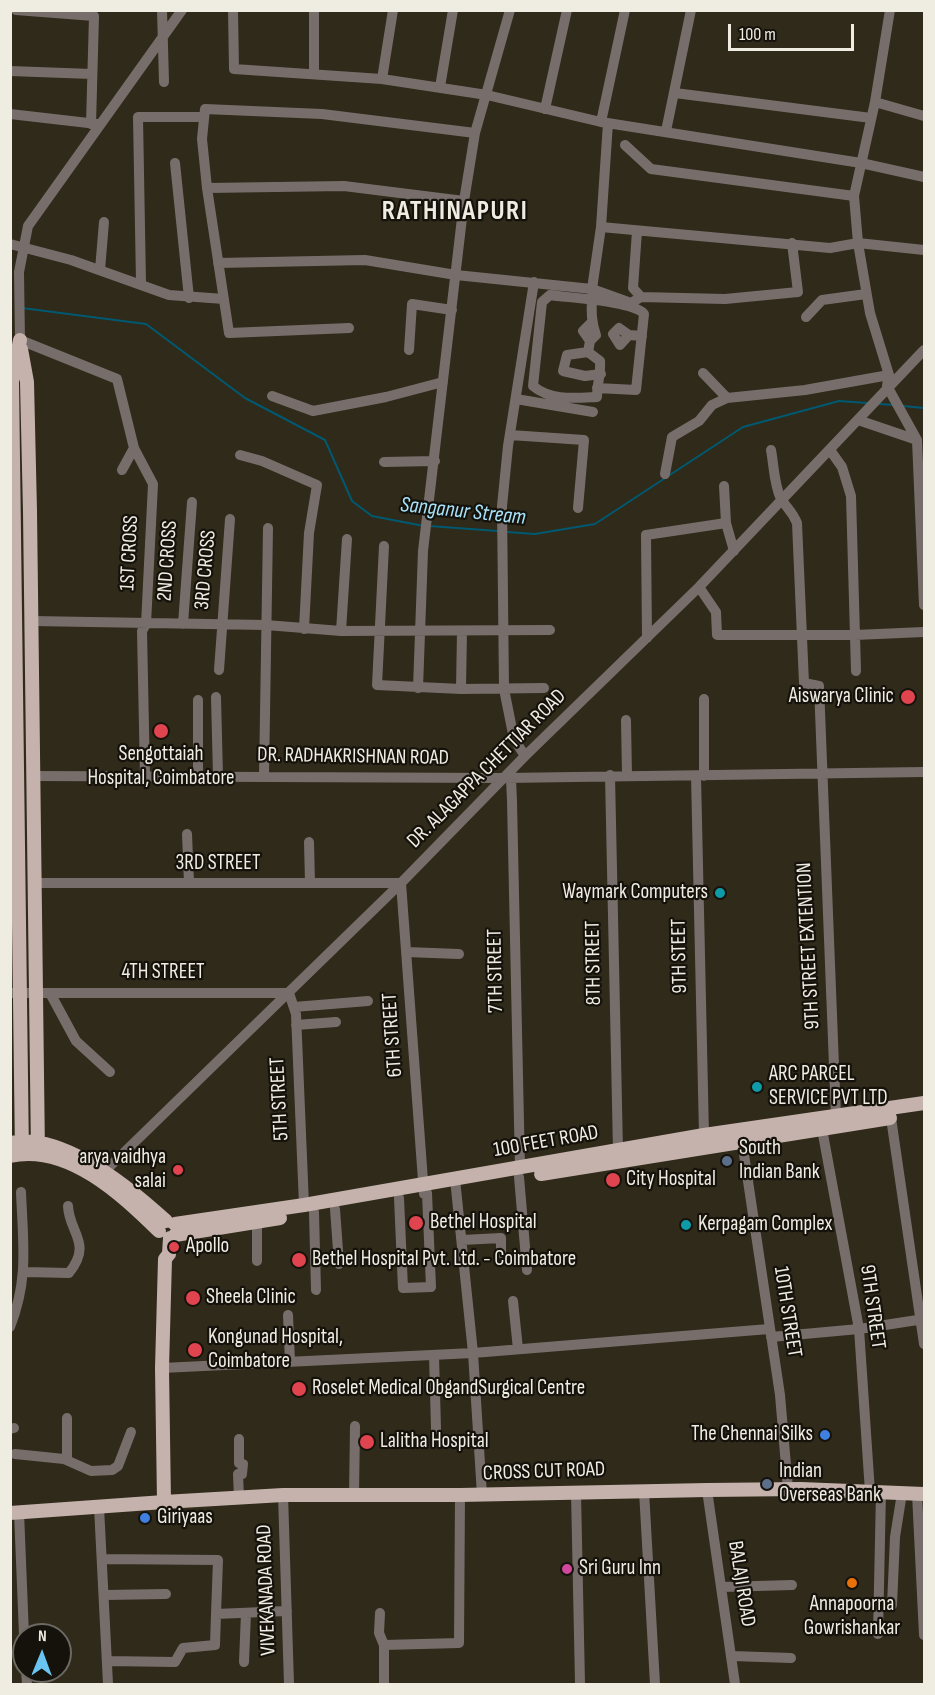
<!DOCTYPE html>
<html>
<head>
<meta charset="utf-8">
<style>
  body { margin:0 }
  #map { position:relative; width:935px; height:1695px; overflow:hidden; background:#2f2a1a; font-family:"Sofia Sans Condensed",sans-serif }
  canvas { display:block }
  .frame { position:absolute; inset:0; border:12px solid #efece2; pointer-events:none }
  .north { position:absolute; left:12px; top:1623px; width:60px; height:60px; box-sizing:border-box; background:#15120c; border:2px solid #6c6962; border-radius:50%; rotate:1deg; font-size:16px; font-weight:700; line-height:24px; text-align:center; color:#efece2 }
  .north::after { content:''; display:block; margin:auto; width:21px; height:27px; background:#69c4f1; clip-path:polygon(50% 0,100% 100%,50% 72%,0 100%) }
  .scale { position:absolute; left:728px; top:24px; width:126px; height:27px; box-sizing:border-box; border:3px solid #efece2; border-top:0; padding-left:8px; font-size:18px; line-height:21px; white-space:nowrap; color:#efece2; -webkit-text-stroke:4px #15120c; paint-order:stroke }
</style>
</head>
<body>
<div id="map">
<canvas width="935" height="1695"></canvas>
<div class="frame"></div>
<div class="north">N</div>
<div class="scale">100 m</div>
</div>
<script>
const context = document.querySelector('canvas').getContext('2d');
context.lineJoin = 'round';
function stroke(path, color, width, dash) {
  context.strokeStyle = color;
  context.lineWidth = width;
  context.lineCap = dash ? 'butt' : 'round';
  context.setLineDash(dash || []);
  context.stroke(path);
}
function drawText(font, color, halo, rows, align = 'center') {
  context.font = font + ' "Sofia Sans Condensed",sans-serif';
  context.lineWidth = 4.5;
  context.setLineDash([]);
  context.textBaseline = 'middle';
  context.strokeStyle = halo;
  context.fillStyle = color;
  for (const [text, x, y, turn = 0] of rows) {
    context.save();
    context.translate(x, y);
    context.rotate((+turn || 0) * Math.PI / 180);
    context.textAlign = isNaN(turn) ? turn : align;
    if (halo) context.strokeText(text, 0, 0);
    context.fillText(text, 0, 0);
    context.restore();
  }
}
stroke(new Path2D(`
  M22,308L146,324L245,398L325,440L352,501L372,516L424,526
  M879,404L894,405
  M903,406L924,408
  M429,526L498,531
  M507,532L535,534L595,524L743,427L839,401L867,403`), '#015971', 2);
stroke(new Path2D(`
  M16,10L94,16L91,124
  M162,10L164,82
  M233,10L234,69L382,79L487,95L601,122L861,163L924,177
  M890,10L875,102L854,196L858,243L870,313L889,375L887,386L917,440L924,605
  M10,71L92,74
  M314,73V10
  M382,79L393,10
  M440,87L453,10
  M675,93L871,118
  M875,102L924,116
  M545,109L567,10
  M10,114L97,124
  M601,122L625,10
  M666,131L691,10
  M625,145L651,169L854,196
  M175,163L189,298
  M207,188L344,186L464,201
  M601,227L608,123
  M637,231L633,288L641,297
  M10,244L71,260L169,295L224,299
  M218,263L365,260L456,275L592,289L601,227L830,248L858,243L924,250
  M100,270L104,222
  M141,283L138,117H203
  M806,317L822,300L866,294
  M349,328L229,333L207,188L202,139L205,109L322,114L475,133
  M629,335L620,345L613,334L619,328L629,335L642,336
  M590,341L583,331L591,323
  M409,350L412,304L452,310
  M588,352L567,355L563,371L585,376L601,374
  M703,373L727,398
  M597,388L636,390L644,314C634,301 570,298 550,295L542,302L533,386C551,401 575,398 597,397C597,384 601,374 600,361L588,352L590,341L596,335C590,320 592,305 592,289L631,303L641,297L725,299L798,292L792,243
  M272,396L313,411L386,397L443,382
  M516,399L593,412
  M858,420L917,440
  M510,435L584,440L578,508
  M771,450C774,466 774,485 781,499C787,508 792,511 797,523L804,683L819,686L836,1116
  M830,450L842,467L851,496L856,671
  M240,455L262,461L317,485L309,533L304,629
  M384,462L435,461
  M122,470L134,448
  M665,474L672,437L699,421L712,405L727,398L805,390L889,375
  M724,486L726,523L734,551
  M384,546L377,685L461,689L544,688
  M699,587L716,612L717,635H855L924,632
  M32,621L266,625L341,631L550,630
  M183,624L192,502
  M341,631L347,539
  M647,638L646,535L726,523
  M219,670L230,519
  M418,688L423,551L464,201L475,133L510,10
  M461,689L462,631
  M216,697L218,776
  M198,700V776
  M626,720L627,775
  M525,756L514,739L504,689L502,506L508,446L534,282
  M610,775L618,1151
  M33,776L505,778L924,772
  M145,776L142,631L146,624L153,484L134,448L117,379L20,340L19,272L28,226L182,10
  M264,776L268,528
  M696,776L704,1135
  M704,776V699
  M505,778L511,779L512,801L520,1168
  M187,834L189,883
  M309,842L310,883
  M35,883H401L424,1194
  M406,952L459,954
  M10,993H289L296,1014L304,1205
  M50,993L76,1041L110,1072
  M294,1007L368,1001
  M296,1025L336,1022
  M891,1118L924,1344
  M822,1129L859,1329L870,1492
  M742,1141L780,1395L788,1489
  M105,1171L401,883L525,756L699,587L924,350
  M519,1177L527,1270
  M455,1179L473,1353L482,1495
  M399,1198L403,1288L431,1287L427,1193
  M335,1209L339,1264
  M314,1212L316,1290
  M257,1222V1261
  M462,1240L501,1238V1253
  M25,1272L69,1273C93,1243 69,1233 68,1206
  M513,1301L518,1349
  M288,1315L290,1362
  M10,1327C29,1279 23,1243 21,1192
  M771,1337L859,1329L924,1319
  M434,1355L436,1429
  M162,1368L473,1353L769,1329
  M10,1429L14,1428
  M239,1439V1463L243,1464L242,1474H238L239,1498
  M15,1454L64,1459L91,1471L112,1470L118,1466L131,1432
  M67,1460V1418
  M707,1490L735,1684
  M644,1491L655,1684
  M576,1492L580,1684
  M917,1494L924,1635
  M283,1495L289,1684
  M354,1496L355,1426
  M99,1507L108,1684
  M19,1512L24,1635
  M102,1559L218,1560L216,1614
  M722,1587L792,1585
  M105,1595L166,1594
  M892,1605L895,1537L902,1493
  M380,1613L379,1633L384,1645
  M878,1634L881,1492
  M732,1656L791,1658
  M107,1661L175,1662L183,1648L215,1645L216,1614L287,1611
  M244,1662L246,1613
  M26,1671L27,1684
  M384,1684V1645L459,1643L460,1495`), '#776e6b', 10);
stroke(new Path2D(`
  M20,340L12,381L22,1154
  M21,349L27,382L30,511L38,1154
  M10,1143C62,1131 130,1188 166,1221
  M10,1156C68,1143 122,1195 159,1231
  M541,1174L890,1118
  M175,1224L304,1205L704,1135L924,1103
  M175,1235L280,1218
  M164,1502L283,1495H460L707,1490L801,1489L924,1494
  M10,1513L164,1502L162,1368L165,1259L169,1254L170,1238`), '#c5b2ac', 14);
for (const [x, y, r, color] of [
  [908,697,8,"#e0444e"],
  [161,731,8,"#e0444e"],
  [720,893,6,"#0f9aa8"],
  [757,1087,6,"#0f9aa8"],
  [727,1161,6,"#5c6f8a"],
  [178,1170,6,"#e0444e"],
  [613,1180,8,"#e0444e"],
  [416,1223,8,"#e0444e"],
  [686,1225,6,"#0f9aa8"],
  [174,1247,6,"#e0444e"],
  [299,1260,8,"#e0444e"],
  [193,1298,8,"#e0444e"],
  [195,1350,8,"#e0444e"],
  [299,1389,8,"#e0444e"],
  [825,1435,6,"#3f7fe0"],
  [367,1442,8,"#e0444e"],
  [767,1484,6,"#5c6f8a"],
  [145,1518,6,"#3f7fe0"],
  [567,1569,6,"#d1479c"],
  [852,1583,6,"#e8710a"]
]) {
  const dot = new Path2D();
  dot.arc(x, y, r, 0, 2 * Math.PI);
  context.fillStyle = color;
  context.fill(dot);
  stroke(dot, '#15120c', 2);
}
drawText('21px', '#efece2', '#15120c', [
  ["1ST CROSS",130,553,-87],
  ["2ND CROSS",168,561,-86],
  ["3RD CROSS",206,570,-85],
  ["DR. RADHAKRISHNAN ROAD",353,757,1],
  ["DR. ALAGAPPA CHETTIAR ROAD",487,769,-45],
  ["3RD STREET",218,864],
  ["9TH STREET EXTENTION",809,946,-93],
  ["9TH STEET",680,956,-91],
  ["8TH STREET",594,963,-91],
  ["7TH STREET",496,971,-91],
  ["4TH STREET",163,973],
  ["6TH STREET",393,1035,-94],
  ["5TH STREET",280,1099,-93],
  ["100 FEET ROAD",546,1142,-10],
  ["9TH STREET",872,1307,82],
  ["10TH STREET",787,1312,81],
  ["CROSS CUT ROAD",544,1472,-2],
  ["BALAJI ROAD",741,1584,81],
  ["VIVEKANADA ROAD",267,1590,-92]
]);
drawText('21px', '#efece2', '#15120c', [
  ["Aiswarya Clinic",894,697,"right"],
  ["Sengottaiah",161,755,"center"],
  ["Hospital, Coimbatore",161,779,"center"],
  ["Waymark Computers",708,893,"right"],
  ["ARC PARCEL",769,1075],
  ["SERVICE PVT LTD",769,1099],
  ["South",739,1149],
  ["Indian Bank",739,1173],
  ["arya vaidhya",166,1158,"right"],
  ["salai",166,1182,"right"],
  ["City Hospital",626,1180],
  ["Bethel Hospital",430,1223],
  ["Kerpagam Complex",698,1225],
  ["Apollo",186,1247],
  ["Bethel Hospital Pvt. Ltd. - Coimbatore",312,1260],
  ["Sheela Clinic",206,1298],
  ["Kongunad Hospital,",208,1338],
  ["Coimbatore",208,1362],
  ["Roselet Medical ObgandSurgical Centre",312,1389],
  ["The Chennai Silks",813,1435,"right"],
  ["Lalitha Hospital",380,1442],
  ["Indian",779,1472],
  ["Overseas Bank",779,1496],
  ["Giriyaas",157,1518],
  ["Sri Guru Inn",579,1569],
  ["Annapoorna",852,1605,"center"],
  ["Gowrishankar",852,1629,"center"]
], 'left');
drawText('italic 22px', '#a8e2f9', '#15120c', [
  ["Sanganur Stream",463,512,6]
]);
context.letterSpacing = '1.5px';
drawText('bold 27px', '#efece2', '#15120c', [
  ["RATHINAPURI",455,212]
]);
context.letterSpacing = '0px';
</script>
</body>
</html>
